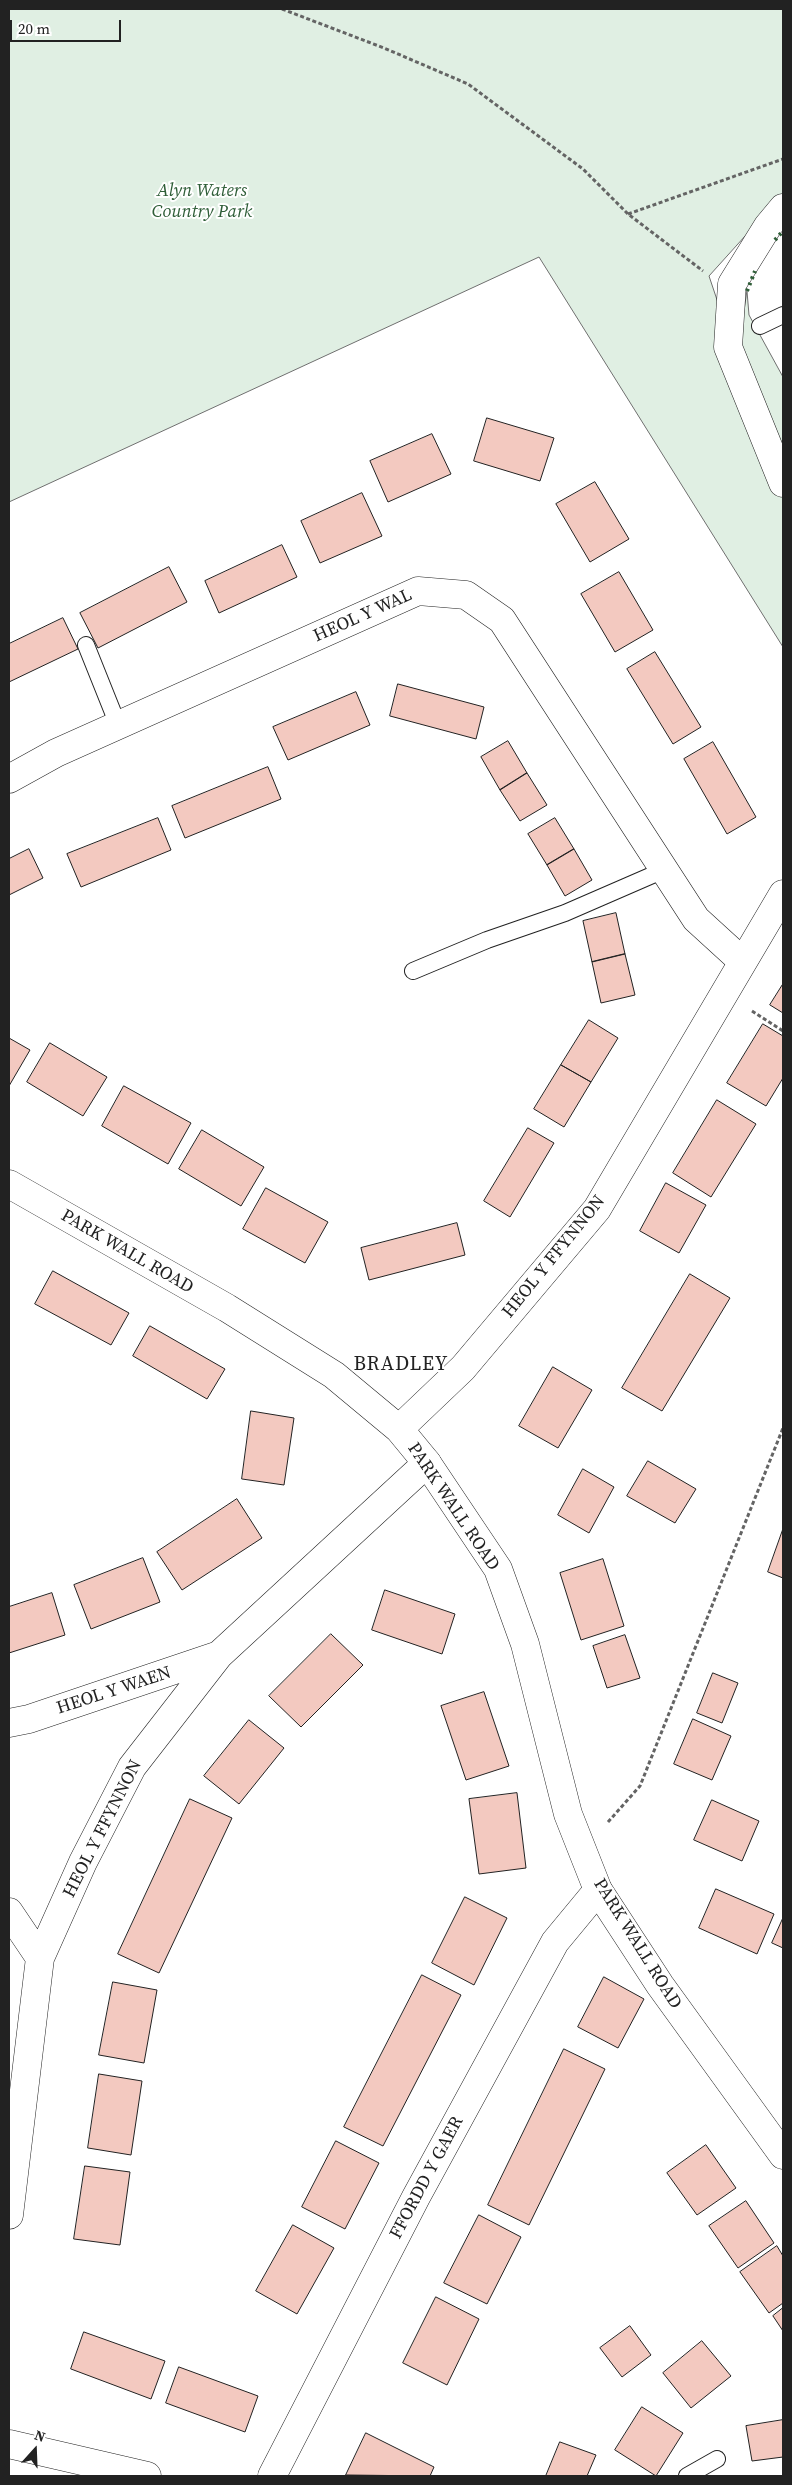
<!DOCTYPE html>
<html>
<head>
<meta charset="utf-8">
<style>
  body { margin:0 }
  #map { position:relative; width:792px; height:2485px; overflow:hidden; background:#fff; font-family:"Source Serif 4",serif }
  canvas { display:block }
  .frame { position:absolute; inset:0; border:10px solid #222; pointer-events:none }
  .north { position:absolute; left:10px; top:2425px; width:50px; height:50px; -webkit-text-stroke:4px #fff; paint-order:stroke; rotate:20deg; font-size:14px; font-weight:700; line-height:20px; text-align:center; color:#222 }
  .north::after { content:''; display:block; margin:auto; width:18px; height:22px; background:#222; clip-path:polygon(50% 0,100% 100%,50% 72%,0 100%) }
  .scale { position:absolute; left:10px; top:20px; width:111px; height:22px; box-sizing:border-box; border:2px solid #222; border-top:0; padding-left:6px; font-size:15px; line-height:18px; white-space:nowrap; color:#222; -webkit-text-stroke:4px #fff; paint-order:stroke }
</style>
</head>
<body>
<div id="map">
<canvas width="792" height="2485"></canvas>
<div class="frame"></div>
<div class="north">N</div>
<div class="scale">20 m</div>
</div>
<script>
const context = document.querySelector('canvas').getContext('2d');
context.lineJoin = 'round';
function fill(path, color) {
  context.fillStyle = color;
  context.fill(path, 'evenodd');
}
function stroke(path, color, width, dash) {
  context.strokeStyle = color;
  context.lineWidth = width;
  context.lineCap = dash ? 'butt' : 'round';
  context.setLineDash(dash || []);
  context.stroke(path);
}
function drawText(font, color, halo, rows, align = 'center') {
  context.font = font + ' "Source Serif 4",serif';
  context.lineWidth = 4;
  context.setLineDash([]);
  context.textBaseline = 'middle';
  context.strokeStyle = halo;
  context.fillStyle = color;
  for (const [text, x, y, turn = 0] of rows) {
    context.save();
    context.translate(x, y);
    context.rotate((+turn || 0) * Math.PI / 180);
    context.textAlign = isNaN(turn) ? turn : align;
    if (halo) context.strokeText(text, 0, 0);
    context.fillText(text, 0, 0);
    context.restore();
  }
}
const green = new Path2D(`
  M9,9H783V194L709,276L783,496V647L539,257L9,502Z
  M747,291L749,315L783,377V463L739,346Z`);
fill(green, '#e0efe3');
stroke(green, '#6f6f6f', 1);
const building = new Path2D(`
  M487,418L554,438L540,481L474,461Z
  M432,434L451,474L388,502L370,461Z
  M595,482L629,539L590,562L556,504Z
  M362,493L382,536L320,563L301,521Z
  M282,545L297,577L219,613L205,581Z
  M169,567L187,602L98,648L80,613Z
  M619,572L653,630L615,652L581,594Z
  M63,618L78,649L9,682V644Z
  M655,652L701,727L673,744L627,669Z
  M398,684L484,707L476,739L390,716Z
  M356,692L370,725L288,760L273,727Z
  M508,741L527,773L500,790L481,757Z
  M713,742L756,817L727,834L684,759Z
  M268,767L281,799L185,838L172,806Z
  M527,773L547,805L520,821L500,790Z
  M158,818L171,850L81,887L67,854Z
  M555,818L574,849L547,865L528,834Z
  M29,849L43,878L9,895V859Z
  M574,849L592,880L565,896L547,865Z
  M616,913L625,954L592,962L583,921Z
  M625,954L635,995L601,1003L592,962Z
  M783,984V1013L770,1005Z
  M589,1020L618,1038L591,1082L561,1065Z
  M763,1024L783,1036V1078L766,1106L727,1083Z
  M9,1038L30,1050L9,1086Z
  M50,1043L107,1077L83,1116L27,1082Z
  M561,1065L591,1082L564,1127L534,1109Z
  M124,1086L191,1123L168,1164L102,1126Z
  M717,1100L756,1124L711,1197L673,1173Z
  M528,1128L554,1143L510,1217L484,1201Z
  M202,1130L264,1167L241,1206L179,1169Z
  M666,1183L706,1205L679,1253L640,1231Z
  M266,1188L328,1222L305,1263L243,1229Z
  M457,1223L465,1255L369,1280L361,1248Z
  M53,1271L129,1313L111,1345L35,1304Z
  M690,1274L730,1298L662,1411L622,1388Z
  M150,1326L225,1369L207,1399L133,1356Z
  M553,1367L592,1390L558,1448L519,1426Z
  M251,1411L294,1418L284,1485L242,1479Z
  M648,1461L696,1489L675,1523L627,1496Z
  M583,1469L614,1487L589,1533L558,1515Z
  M237,1499L262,1538L182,1590L157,1552Z
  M783,1529V1578L768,1572Z
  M143,1558L160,1602L91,1629L74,1585Z
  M603,1559L624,1626L581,1640L560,1573Z
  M385,1590L455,1614L442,1654L372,1630Z
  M52,1593L65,1635L9,1653V1607Z
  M331,1634L363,1665L301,1727L269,1696Z
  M625,1635L640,1678L607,1688L593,1646Z
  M713,1673L738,1683L722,1723L697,1713Z
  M484,1692L509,1766L466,1780L441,1706Z
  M693,1719L731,1736L712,1780L674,1764Z
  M249,1720L284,1748L239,1804L204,1776Z
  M517,1793L526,1868L479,1874L469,1799Z
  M190,1799L232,1818L159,1973L118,1954Z
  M712,1800L759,1821L742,1861L694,1840Z
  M716,1889L774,1914L757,1954L699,1928Z
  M465,1897L507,1918L474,1985L432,1963Z
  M783,1918V1948L772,1943Z
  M422,1975L461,1995L383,2146L344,2127Z
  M604,1977L644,1999L618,2048L578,2027Z
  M113,1982L157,1990L144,2063L99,2055Z
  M564,2049L605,2069L529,2225L488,2205Z
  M99,2074L142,2081L131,2155L88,2148Z
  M336,2141L379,2163L345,2229L302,2207Z
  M706,2145L736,2188L697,2215L667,2173Z
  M85,2166L130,2172L120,2245L74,2239Z
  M746,2201L774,2243L738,2268L709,2226Z
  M479,2215L521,2237L487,2304L444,2283Z
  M293,2225L334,2248L297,2314L256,2291Z
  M777,2246L783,2256V2303L769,2313L740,2272Z
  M436,2297L479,2319L447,2385L403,2363Z
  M783,2308V2331L773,2316Z
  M630,2326L651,2355L622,2377L600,2348Z
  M84,2332L165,2361L151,2399L71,2369Z
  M702,2341L731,2376L691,2408L663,2373Z
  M179,2367L258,2396L245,2432L166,2403Z
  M642,2407L683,2433L656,2476L615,2450Z
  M783,2420V2457L752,2461L746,2426Z
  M366,2433L434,2467L430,2476L346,2475Z
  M560,2442L596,2455L587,2476H546Z`);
fill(building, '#f3c9c0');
stroke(building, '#222', 1);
const service = new Path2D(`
  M760,326L783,315
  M86,645L118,725
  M413,971L487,940L565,913L664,870
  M687,2476L717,2459`);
const minor = new Path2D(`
  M9,779L56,753L418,591L466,595L502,620L696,919L742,961
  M9,1723L29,1719L219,1655
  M9,1912L40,1958
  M9,2215L40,1958L83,1862L132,1767L219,1655L427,1463
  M272,2476L416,2197L555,1942L598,1890`);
const tertiary = new Path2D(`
  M783,208L768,226L732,284L728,347L783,483
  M9,1184L227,1308L334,1375L399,1429L427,1463L498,1569L525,1644L568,1814L598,1890L660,1985L783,2155
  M399,1429L463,1368L597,1209L783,894
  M9,2444L147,2476`);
stroke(service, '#222', 18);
stroke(minor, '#222', 29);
stroke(tertiary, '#222', 29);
stroke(new Path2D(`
  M282,9L384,48L468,84L583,169L628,214L703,271
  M628,214L783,159
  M752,1011L783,1031
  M608,1822L640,1786L783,1428`), '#646464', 3, [4, 2.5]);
stroke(service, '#fff', 16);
stroke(minor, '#fff', 28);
stroke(tertiary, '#fff', 28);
stroke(new Path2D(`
  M775,240L783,231
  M747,291L755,271`), '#2f5e38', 4, [2.5, 4]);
drawText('italic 18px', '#2f5e38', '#fff', [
  ["Alyn Waters",202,191],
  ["Country Park",202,212]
]);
drawText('18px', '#222', '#fff', [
  ["HEOL Y WAL",363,616,-24],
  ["PARK WALL ROAD",127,1252,30],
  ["HEOL Y FFYNNON",554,1257,-51],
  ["PARK WALL ROAD",453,1507,56],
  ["HEOL Y WAEN",114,1691,-18],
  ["HEOL Y FFYNNON",103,1829,-63],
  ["PARK WALL ROAD",637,1944,58],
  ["FFORDD Y GAER",427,2178,-62]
]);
context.letterSpacing = '1px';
drawText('20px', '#222', '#fff', [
  ["BRADLEY",401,1365]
]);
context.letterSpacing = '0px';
</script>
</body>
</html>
